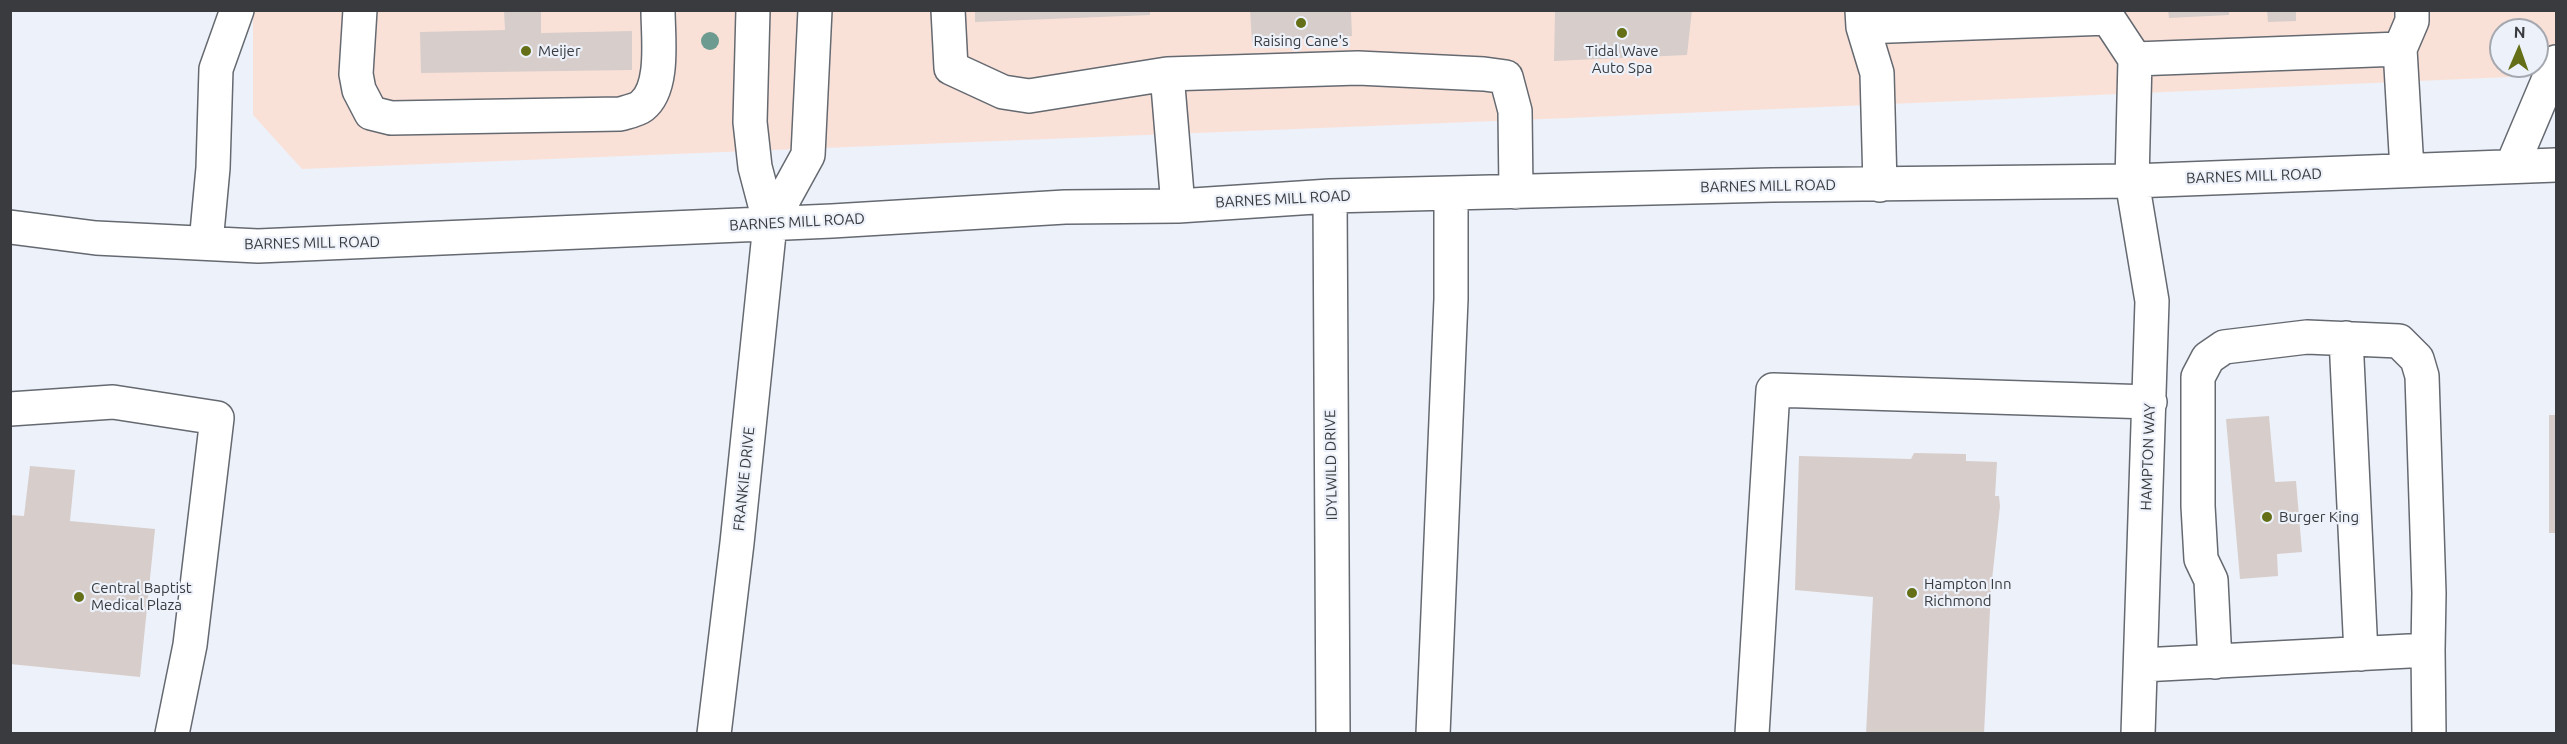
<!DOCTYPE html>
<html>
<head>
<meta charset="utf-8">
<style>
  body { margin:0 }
  #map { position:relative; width:2567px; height:744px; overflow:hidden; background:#edf1fa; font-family:Ubuntu,sans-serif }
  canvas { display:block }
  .frame { position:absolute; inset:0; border:12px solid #393b3e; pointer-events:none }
  .north { position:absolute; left:2489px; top:18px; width:60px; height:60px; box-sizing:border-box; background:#edf1fa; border:2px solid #a5a8af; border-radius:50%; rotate:2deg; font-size:16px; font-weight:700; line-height:24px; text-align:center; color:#393b3e }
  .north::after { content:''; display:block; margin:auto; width:21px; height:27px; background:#646f17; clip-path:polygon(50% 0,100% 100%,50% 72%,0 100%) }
</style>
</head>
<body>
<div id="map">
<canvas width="2567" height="744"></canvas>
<div class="frame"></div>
<div class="north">N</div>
</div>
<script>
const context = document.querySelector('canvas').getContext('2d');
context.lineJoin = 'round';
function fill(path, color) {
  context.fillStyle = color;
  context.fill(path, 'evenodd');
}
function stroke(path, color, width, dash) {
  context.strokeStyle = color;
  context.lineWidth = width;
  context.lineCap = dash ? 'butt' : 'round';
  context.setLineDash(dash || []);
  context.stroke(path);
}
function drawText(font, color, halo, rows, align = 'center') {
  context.font = font + ' Ubuntu,sans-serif';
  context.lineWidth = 4.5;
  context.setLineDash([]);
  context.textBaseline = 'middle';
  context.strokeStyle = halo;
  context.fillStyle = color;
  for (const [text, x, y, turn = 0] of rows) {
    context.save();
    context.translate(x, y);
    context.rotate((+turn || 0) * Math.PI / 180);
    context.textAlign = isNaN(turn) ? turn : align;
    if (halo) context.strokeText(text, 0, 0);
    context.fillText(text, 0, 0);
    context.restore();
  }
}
fill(new Path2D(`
  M253,10L2556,11V75L1569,118L302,169L253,115ZM2501,30H2537V66H2501Z`), '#fae1d8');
fill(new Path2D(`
  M504,10H541V33L632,31V70L421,73L420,32L505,30Z
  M975,10H1150V15L975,22Z
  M1250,10H1351L1352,36L1252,42Z
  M1555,10H1692L1687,55L1554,61Z
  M2168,10H2229V15L2169,18Z
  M2267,10H2296V21L2268,22Z
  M2549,415H2556V533H2549Z
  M2269,416L2275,482L2296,481L2302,552L2277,554L2278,576L2240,579L2226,419Z
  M1914,453L1966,454V461L1997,462L1995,496H1999L2000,506L1991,589L1984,734H1866L1873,597L1795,590L1799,456L1911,459Z
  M30,466L75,470L70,521L155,529L140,677L10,664V515L24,516Z`), '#d7cdca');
const minor = new Path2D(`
  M360,10L356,74L359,90L371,113L391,118L620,114C627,112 637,110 642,106C665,88 658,37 658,10
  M753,10L750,122L755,167L770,224L808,155L815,10
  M948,10L951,68L1003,92L1029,96L1167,74L1178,206
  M1862,10L1863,27L1877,73L1880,185
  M1863,27L2108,18L2135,59L2132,181L2152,301L2138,734
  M2135,59L2400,49
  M1167,74L1358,68L1484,74L1506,77L1515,111L1516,192
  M2512,166L2556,62
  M2407,170L2400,49L2412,21V10
  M1330,196L1333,734
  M10,227L96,238L258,246L832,221L1065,207L1178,206L1330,196L1772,185L2132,181L2556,165
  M206,243L213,168L216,69L237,10
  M2346,338L2361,654
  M10,409L113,402L217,418L190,645L172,734
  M2215,662L2211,580L2201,559L2198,506V377L2208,358L2224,347L2307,337L2399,341L2417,359L2422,376L2429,593L2428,650
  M2142,665L2428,650L2429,734
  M714,734L737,543L770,224
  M1433,734L1451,299V193
  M1752,734L1773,390L2150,402`);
stroke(minor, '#656970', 36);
stroke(minor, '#fff', 33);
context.fillStyle = '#6d9b8f';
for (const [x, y] of [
  [710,41]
]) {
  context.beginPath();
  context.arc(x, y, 9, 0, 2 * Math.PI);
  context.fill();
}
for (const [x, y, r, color] of [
  [1301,23,6,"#646f17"],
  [1622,33,6,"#646f17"],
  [526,51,6,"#646f17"],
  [2267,517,6,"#646f17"],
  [1912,593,6,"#646f17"],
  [79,597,6,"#646f17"]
]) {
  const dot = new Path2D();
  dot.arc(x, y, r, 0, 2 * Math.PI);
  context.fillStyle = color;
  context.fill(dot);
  stroke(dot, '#edf1fa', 2);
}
drawText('15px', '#393b3e', '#edf1fa', [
  ["Raising Cane's",1301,41,"center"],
  ["Meijer",538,51],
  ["Tidal Wave",1622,51,"center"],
  ["Auto Spa",1622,68,"center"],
  ["Burger King",2279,517],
  ["Hampton Inn",1924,584],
  ["Richmond",1924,601],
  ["Central Baptist",91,588],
  ["Medical Plaza",91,605]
], 'left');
drawText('15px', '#393b3e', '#edf1fa', [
  ["BARNES MILL ROAD",2254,176,-2],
  ["BARNES MILL ROAD",1768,186,-1],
  ["BARNES MILL ROAD",1283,199,-3],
  ["BARNES MILL ROAD",797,222,-3],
  ["BARNES MILL ROAD",312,243,-1],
  ["HAMPTON WAY",2148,457,-88],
  ["IDYLWILD DRIVE",1331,465,-91],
  ["FRANKIE DRIVE",744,479,-84]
]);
</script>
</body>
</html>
